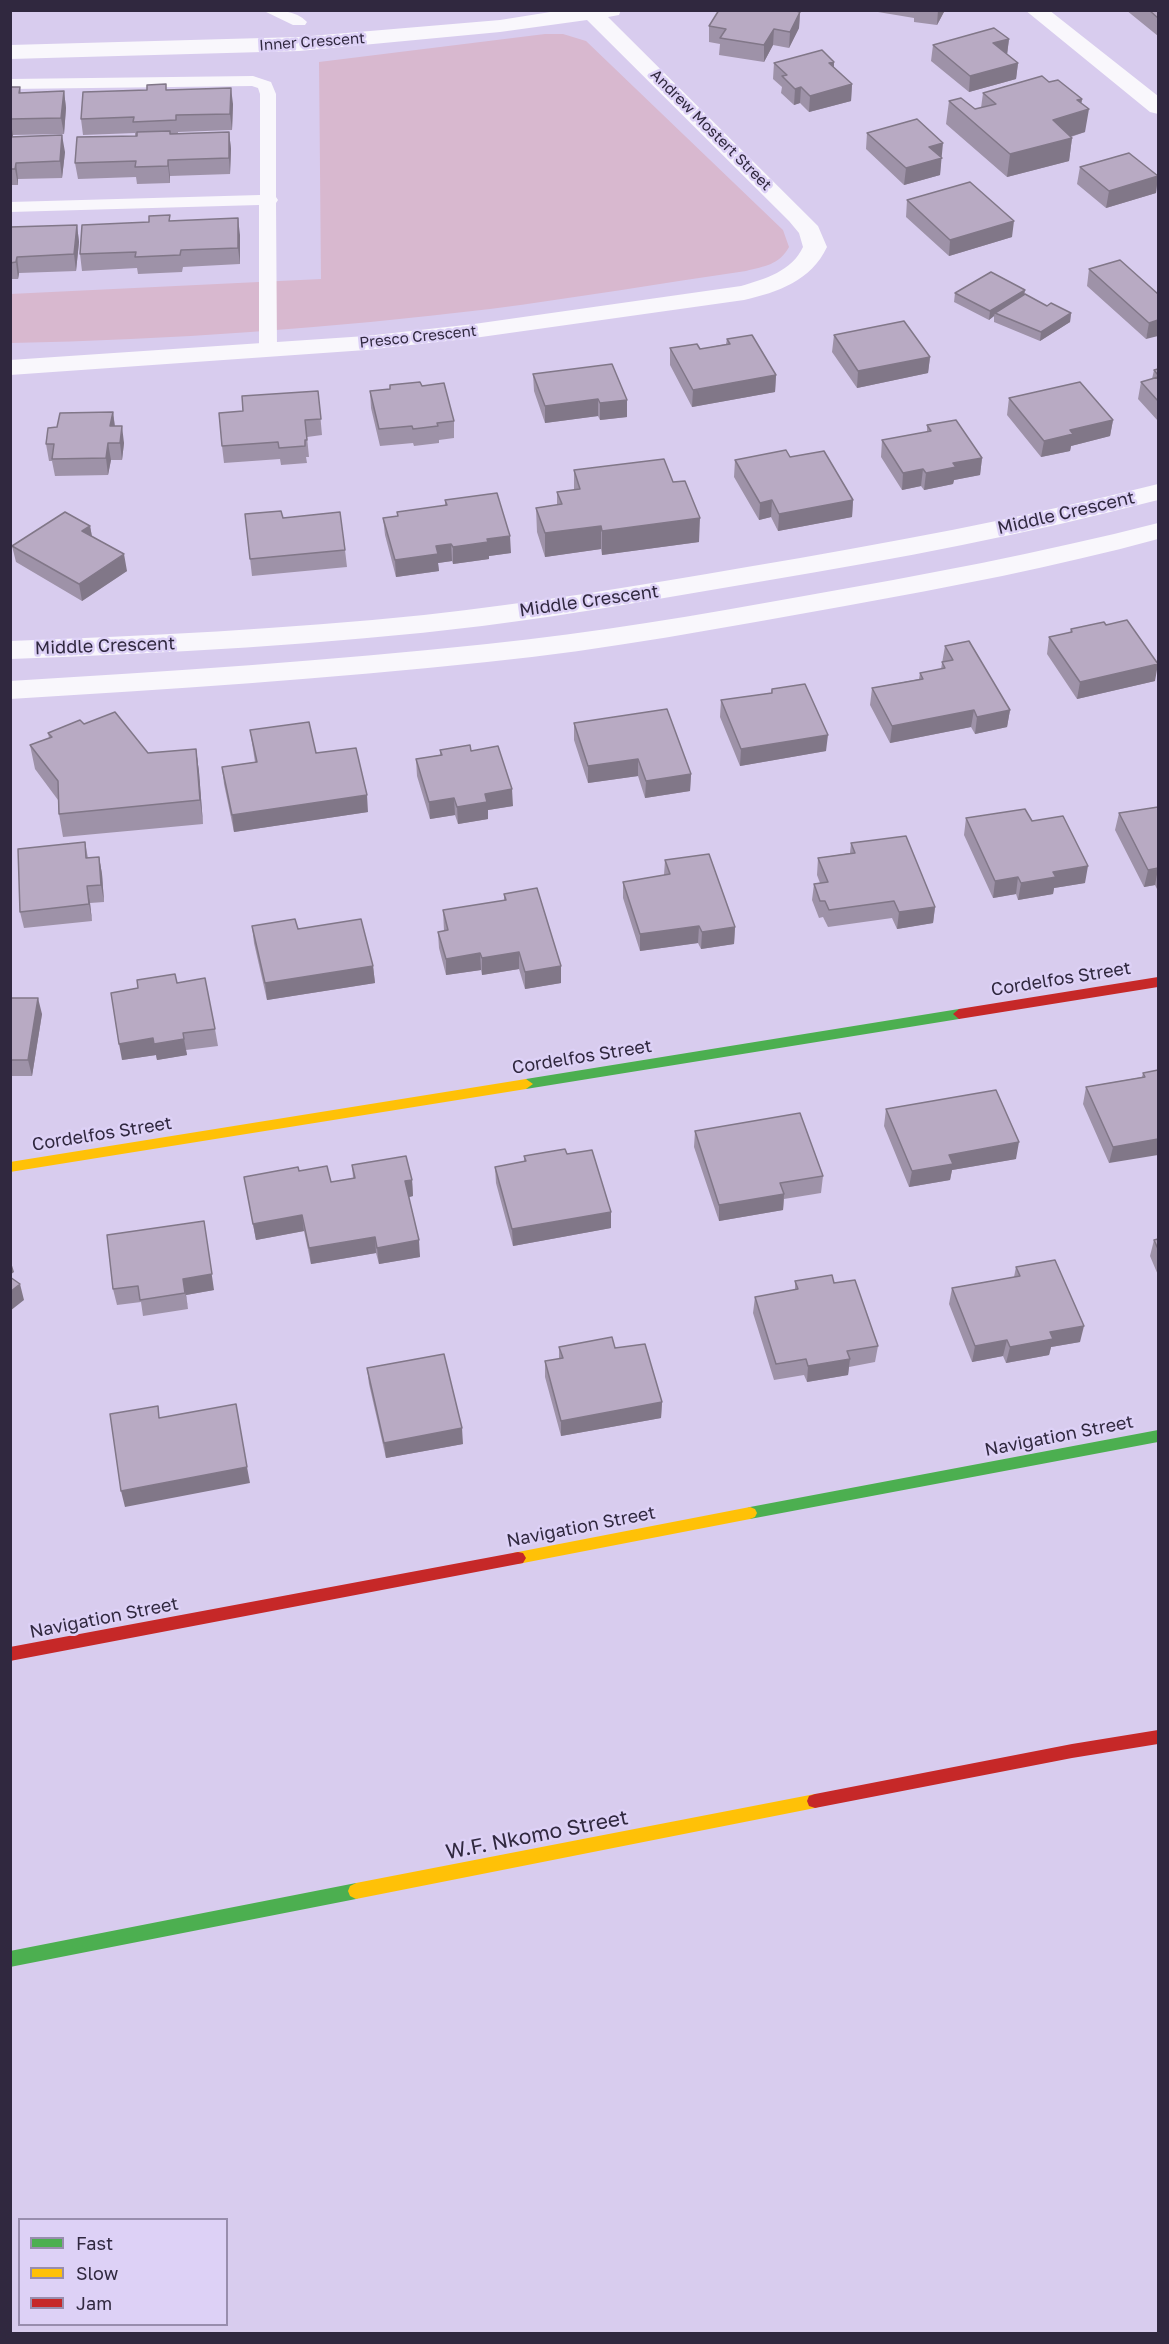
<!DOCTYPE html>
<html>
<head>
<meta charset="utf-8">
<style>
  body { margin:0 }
  #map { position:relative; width:1169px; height:2344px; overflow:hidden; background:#d8ccee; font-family:"Golos Text",sans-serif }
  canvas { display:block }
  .frame { position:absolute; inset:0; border:12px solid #30283f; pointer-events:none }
  .legend { position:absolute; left:18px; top:2218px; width:210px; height:108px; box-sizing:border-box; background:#ddd1f6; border:2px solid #988dad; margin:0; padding:8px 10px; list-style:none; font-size:18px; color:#30283f }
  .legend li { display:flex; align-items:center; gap:12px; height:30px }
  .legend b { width:30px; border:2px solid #988dad }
</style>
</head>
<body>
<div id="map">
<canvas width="1169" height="2344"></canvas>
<div class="frame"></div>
<ul class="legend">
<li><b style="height:8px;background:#4caf50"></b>Fast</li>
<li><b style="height:8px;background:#ffc107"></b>Slow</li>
<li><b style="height:8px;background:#c62828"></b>Jam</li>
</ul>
</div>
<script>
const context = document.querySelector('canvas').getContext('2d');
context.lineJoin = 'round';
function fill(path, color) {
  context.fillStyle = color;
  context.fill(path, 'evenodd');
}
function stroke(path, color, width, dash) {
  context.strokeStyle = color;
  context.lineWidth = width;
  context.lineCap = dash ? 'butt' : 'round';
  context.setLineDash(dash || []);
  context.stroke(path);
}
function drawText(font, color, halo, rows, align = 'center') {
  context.font = font + ' "Golos Text",sans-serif';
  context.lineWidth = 5;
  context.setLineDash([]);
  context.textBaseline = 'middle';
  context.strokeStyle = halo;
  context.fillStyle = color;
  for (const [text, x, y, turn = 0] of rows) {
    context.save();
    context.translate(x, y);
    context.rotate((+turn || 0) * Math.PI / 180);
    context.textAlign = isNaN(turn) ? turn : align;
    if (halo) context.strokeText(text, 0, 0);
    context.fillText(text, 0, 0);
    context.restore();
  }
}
fill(new Path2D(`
  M545,34H563L586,41L783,230L789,247C779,265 765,266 746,271C661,283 576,298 490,309C331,328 170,340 11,343L10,294L321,279L319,62Z`), '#d8b8cf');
fill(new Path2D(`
  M262,10C277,10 296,10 307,22L305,25H293Z
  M253,76L271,82L276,94V197L278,200L276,203L277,350L274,354H262L259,350V205L10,212V202L260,195V94L258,88L252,86L10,89V79Z`), '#f9f7fc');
fill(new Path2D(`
  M563,10H621L619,15L608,17L818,226L827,247C811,281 778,292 744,300L474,338L366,350L10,375V360L366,336L474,324L741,286C765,279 792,271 803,247L799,233L789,221L587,20L500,32L299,51L10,59V45L299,37L500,20Z
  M1025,10H1049L1158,96V114L1150,112Z
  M1158,484V500C1028,534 897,559 764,581C670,597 576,614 482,626C325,645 168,653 10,659V641C148,636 286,629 424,615C532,603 639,586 747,567C885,544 1022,518 1158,484Z
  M1158,523V539C1055,567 950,587 845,606C726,627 607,650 487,662C329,679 170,689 10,699V681C170,671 329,661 487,644C594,633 699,615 804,596C923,575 1041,553 1158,523Z`), '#f9f7fc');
fill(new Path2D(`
  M959,1009L965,1014L959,1019L526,1089L519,1084L526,1079Z
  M1158,1430V1442L750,1519L745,1517L743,1513L745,1509L750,1507Z
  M356,1883L362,1886L364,1891L362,1896L356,1899L10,1967V1951Z`), '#4caf50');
fill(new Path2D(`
  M526,1079L533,1084L526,1089L10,1172V1162Z
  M750,1507L755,1509L757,1513L755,1517L750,1519L518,1564L513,1563L510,1558L513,1553L518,1552Z
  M815,1794L821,1796L823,1801L821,1806L815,1808L356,1899L350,1896L348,1891L350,1886L356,1883Z`), '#ffc107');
fill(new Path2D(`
  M1158,977V987L959,1019L953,1014L959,1009Z
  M518,1552L523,1553L526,1558L523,1563L518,1564L10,1661V1647Z
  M1158,1730V1744L1072,1758L815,1808L809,1806L807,1801L809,1796L815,1794L1072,1744Z`), '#c62828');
fill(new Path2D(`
  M872,10H945L937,25L914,22V18L872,11Z
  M1126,10H1158V36Z
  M800,12L799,28L789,48L773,45L764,62L719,55L720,44L709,42V26Z
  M1009,39L1007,54L1018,63L1016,79L969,92L931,61L933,45Z
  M834,62V68L852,84L851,101L809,112L800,103L794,105L781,93L782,87L773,79L774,63Z
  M1049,82L1082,99L1081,103L1085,132L1071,137L1072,138L1069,161L1007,177L946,124L949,101L975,109L981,108L983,93Z
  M10,87H20L21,93L64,91L66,108L64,134L13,135V137L65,152L62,178L18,179V185H10Z
  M167,90L233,104L232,130L178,132V134L229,132L231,149L230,174L170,176V183L137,184L136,177L78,179L75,163L135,136V133L83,135L81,119Z
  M867,133L941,158L940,175L904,185L866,149Z
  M1080,167L1158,176L1156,193L1106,208L1077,184Z
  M907,200L1012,237L949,256L906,217Z
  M170,215V221L240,235V264L183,267L182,272L138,274L137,268L82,271L80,254L149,222Z
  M77,225L79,242L76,271L19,273L18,279H10V227Z
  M1089,269L1158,294L1146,339L1087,286Z
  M955,293L1024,295L1047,306L1071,313L1070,322L1040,341L994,322V316L989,320L954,302Z
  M834,335L930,357L928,373L857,388L832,352Z
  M727,339L776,375L775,392L692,407L670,365V348L700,349L726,344Z
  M1158,369V421L1138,399L1141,382L1152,379L1154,370Z
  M533,374L627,400V417L600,420L598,416L545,423L534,391Z
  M422,386L454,421V438L439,440V443L414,446L413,443L380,446L371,408L370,391Z
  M318,391L322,435L307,437L309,457H306L307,463L281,465L280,459L224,463L222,446L243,411Z
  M1009,398L1113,420L1110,436L1071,446L1070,451L1041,457L1007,415Z
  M113,412L115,426L124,443L122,460H111L108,475L55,476L52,461H49L46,444L57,427Z
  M927,425L982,458L980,475L954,480L953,484L924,490L921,486L902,490L881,457L882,440L927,432Z
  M790,457L853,500L852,517L778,531L771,517L759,520L734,477L735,460Z
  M574,470L699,542L602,555L601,549L545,557L537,532L536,508L557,505V492L574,490Z
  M445,500L511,553L489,556V559L453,564L452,561L438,563L439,571L396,577L385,535L383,518L397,516V512L445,506Z
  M245,514L283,518L345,550L347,567L252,576Z
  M90,526L92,536L127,571L82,601L16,562L12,546Z
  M1071,629L1155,681L1077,699L1047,654L1049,637L1070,633Z
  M945,646L1010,710L1007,727L975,734L971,727L890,743L870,705L872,688L919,679L920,673L941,669Z
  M772,689L826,751L740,766L720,717L721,700L771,693Z
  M574,723L691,774L690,791L645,798L638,776L588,783L574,740Z
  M84,724L148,753L196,749L199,772L203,824L63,837L59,814L58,800L35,769L30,745L49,738L48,733Z
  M250,730L368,812L234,832L224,784L222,767L255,762Z
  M440,750L471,751L513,806L488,810V819L458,824L455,815L430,819L417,776L416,759L440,755Z
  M1158,807V891L1155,885L1144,887L1115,830L1119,813Z
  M966,818L1032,821L1085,883L1054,888L1053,894L1018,900L1016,894L993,898L964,835Z
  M85,842L88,858L99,857L102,874L104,902L90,903L92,921L24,928L20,912Z
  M851,843L935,907L933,923L897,929L892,918L828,927L823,917L819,918L812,900L814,884L820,883L817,875L818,858L850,853Z
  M665,860L735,927L734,944L701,949L698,943L640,951L623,898V882L664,875Z
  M504,894L561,983L525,989L519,969L482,975L481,970L446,975L439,948L438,932L444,931L443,910L504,901Z
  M252,926L298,929L373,966L375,983L267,1000L254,943Z
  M177,983L215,1029L218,1046L186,1050L187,1055L157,1060L156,1055L122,1060Z
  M10,998L42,1014L32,1076H10Z
  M1158,1070L1109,1163L1083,1104L1086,1087L1142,1077L1143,1073Z
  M886,1109L1016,1159L952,1170L950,1180L909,1187L884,1126Z
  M695,1131L823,1176L821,1193L784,1199L783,1210L719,1221L694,1147Z
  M567,1154L611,1212V1228L513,1246L496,1183L495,1167L524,1162V1156Z
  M352,1165L412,1180L413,1196L408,1197L420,1257L379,1264L376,1253L311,1264L304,1231L256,1240L244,1177L299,1171L331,1182L353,1178Z
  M107,1235L214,1290L186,1295L188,1309L143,1316L141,1302L117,1305L113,1289Z
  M1158,1239V1275L1150,1256L1154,1240Z
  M1016,1267L1080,1342L1051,1347L1049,1355L1006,1363L1003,1356L972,1362L949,1304L952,1288L1014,1277Z
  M795,1281L834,1283L878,1346L875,1362L849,1367L848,1375L807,1382L804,1375L774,1380L753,1313L755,1297L795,1290Z
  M559,1347L615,1348L662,1402L661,1418L561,1436L545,1377V1361L559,1359Z
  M367,1368L463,1444L386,1458L369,1384Z`), '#9e92a8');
fill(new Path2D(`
  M938,10H945L937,25Z
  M800,12L799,28L789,48L790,32Z
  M774,29L773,45L764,62V45Z
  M1009,39L1007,55L993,43Z
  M834,62L833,78L829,63Z
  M1018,63L1016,79L969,92L970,76Z
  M852,84L851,101L809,112L810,96Z
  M801,87L800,103L794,105L795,89Z
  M231,88L233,104L232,130L230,114Z
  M64,91L66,108L64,134L61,118Z
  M1082,99L1080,112L1089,109L1085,132L1049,143L1053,120L1077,100Z
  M10,119L13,135V139L10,126Z
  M229,132L231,149L230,174L229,158Z
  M62,135L65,152L62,178L60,161Z
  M1072,138L1069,161L1007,177L1010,154Z
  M943,143L940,175L904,185L906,168L929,147Z
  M168,160L170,176V183L168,166Z
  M16,163L18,179V185L15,169Z
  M1158,176L1156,193L1106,208L1109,191Z
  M238,218L240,235V264L238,248Z
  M1014,221L1012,237L949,256L950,240Z
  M77,225L79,242L76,271L74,254Z
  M17,257L19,273L18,279L16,262Z
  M1025,290L1024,298L995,313L994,316L989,320L990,311Z
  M1071,313L1070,322L1040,341L1041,332Z
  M1158,320V336L1146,339L1149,323Z
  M930,357L928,373L857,388L858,371Z
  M776,375L775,392L692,407L693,390Z
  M598,399V416L545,423V406Z
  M627,400V417L600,420V403Z
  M113,412L115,429L110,426Z
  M1113,420L1110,436L1071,446L1070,451L1041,457L1044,441L1070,430Z
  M122,426L124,443L122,460L120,443Z
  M108,443L111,460L108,475L106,458Z
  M982,458L980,475L954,480L953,484L924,490L926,473L953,463Z
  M923,469L921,486L902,490L903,473Z
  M772,500L771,517L759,520L760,503Z
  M853,500L852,517L778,531L779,514Z
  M700,518L699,542L602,555V531Z
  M90,526L93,543L82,531Z
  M601,526V549L545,557V533Z
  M510,536L511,553L489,556V559L453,564V547L487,539Z
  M451,544L452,561L438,563L439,571L396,577L395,560L436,546Z
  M124,554L127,571L82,601L79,584Z
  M1158,664L1155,681L1077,699L1080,682Z
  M974,710L971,727L890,743L892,726Z
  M1010,710L1007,727L975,734L977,717Z
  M828,735L826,751L740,766L741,749Z
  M196,749L199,772L203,824L200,800Z
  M638,759V776L588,783V766Z
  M691,774L690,791L645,798L646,781Z
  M512,789L513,806L488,810V819L458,824L457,807L485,794Z
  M367,795L368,812L234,832L232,815Z
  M454,798L455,815L430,819L429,802Z
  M99,857L102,874L104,902L101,885Z
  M1088,866L1085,883L1054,888L1053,894L1018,900L1021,883L1053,872Z
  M1158,869L1155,885L1144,887L1148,870Z
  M1018,877L1016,894L993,898L995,881Z
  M87,886L90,903L92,921L89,904Z
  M935,907L933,923L897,929L899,912Z
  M699,926L698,943L640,951V934Z
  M735,927L734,944L701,949L702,932Z
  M519,952V969L482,975V958Z
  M480,953L481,970L446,975V959Z
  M373,966L375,983L267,1000L265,983Z
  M561,966V983L525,989V972Z
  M38,998L42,1014L32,1076L28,1060Z
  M153,1038L156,1055L122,1060L119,1044Z
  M184,1039L187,1055L157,1060L154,1044Z
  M1158,1139V1155L1109,1163L1113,1147Z
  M1019,1142L1016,1159L952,1170L950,1180L909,1187L912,1171L949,1155Z
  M412,1180L413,1196L406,1198L405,1181Z
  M784,1194L783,1210L719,1221V1205Z
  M611,1212V1228L513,1246L512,1229Z
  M302,1215L304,1231L256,1240L253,1224Z
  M204,1221L214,1290L186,1295L188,1309L183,1279Z
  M375,1237L376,1253L311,1264L309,1248Z
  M419,1240L420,1257L379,1264L377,1248Z
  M10,1259L14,1272L10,1275Z
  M20,1284L24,1300L10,1311V1292Z
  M1084,1326L1080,1342L1051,1347L1049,1355L1006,1363L1010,1347L1050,1332Z
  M1007,1340L1003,1356L972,1362L975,1346Z
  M850,1359L848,1375L807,1382L808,1366Z
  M662,1402L661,1418L561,1436V1421Z
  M462,1428L463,1444L386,1458L384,1443Z
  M247,1467L250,1483L125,1507L121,1491Z`), '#817788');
const building = new Path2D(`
  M719,10H792L800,12L790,32L774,29L764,45L720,38L726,29L709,26Z
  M1149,10H1158V18Z
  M994,28L1009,39L993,43L1018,63L970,76L933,45Z
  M822,50L834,62L829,63L852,84L810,96L801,87L795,89L782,76L787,75L774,63Z
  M1042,76L1049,82L1058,80L1082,99L1077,100L1089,109L1053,120L1072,138L1010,154L949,101L961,98L975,109L996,104L983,93Z
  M166,84V90L231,88L230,114L176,115V120L133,122L134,117L81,119L83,92L147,90V85Z
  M10,87H20L19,93L64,91L61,118L10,119Z
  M917,119L943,143L929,147L942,158L906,168L867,133Z
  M170,131V134L229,132V158L168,160V166L135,167L136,161L75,163L77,137L137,136V132Z
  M62,135L60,161L16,163L15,169H10V137Z
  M1129,153L1158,176L1109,191L1080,167Z
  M970,182L1014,221L950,240L907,200Z
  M170,215L169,221L238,218V248L181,250L180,255L135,257L136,252L80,254L82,225L149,222V216Z
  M77,225L74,254L17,257L16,262L10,263V227Z
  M1120,260L1158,294V320L1149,323L1089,269Z
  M991,272L1025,290L990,311L955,293Z
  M1025,294L1047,306L1051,303L1071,313L1041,332L995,313Z
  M904,321L930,357L858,371L834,335Z
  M752,335L776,375L693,390L670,348L697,344L700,349L730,344L727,339Z
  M612,364L627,400L600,403L598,399L545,406L533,374Z
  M1158,369V375L1154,370Z
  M1158,377V401L1141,382Z
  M420,382L422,386L444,383L454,421L437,423L438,426L413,429L412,426L379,429L370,391L390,389V385Z
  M1080,382L1113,420L1070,430L1073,434L1044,441L1009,398Z
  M318,391L321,419L305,420L307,440H305V446L279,448L278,442L222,446L219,413L243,411L242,396Z
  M113,412L110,426H122L120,443H108L106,458L52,459L54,444H46L48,428L57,427L60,413Z
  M956,420L982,458L953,463L956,467L926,473L923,469L903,473L882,440L931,431L927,425Z
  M786,450L790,457L824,451L853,500L779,514L772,500L760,503L735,460Z
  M664,459L673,482L685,481L700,518L602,531L601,526L545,533L536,508L562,504L557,492L580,489L574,470Z
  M497,493L510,536L487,539L488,542L453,547L451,544L436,546L438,554L395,560L383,518L398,516L397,512L447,505L445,500Z
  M281,511L283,518L340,512L345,550L250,559L245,514Z
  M65,512L90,526L82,531L124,554L79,584L12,546Z
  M1127,620L1158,664L1080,682L1049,637L1072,632L1071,629L1104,622L1106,625Z
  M969,641L1010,710L977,717L974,710L892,726L872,688L923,679L920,673L945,668L942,662L953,660L945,646Z
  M805,684L828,735L741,749L721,700L772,693V689Z
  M667,709L691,774L646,781L638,759L588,766L574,723Z
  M115,712L148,753L196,749L200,800L59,814L58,781L30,745L52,737L48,733L80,720L84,724Z
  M309,722L316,753L356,748L367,795L232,815L222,767L257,762L250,730Z
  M470,745L471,751L498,746L512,789L485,794L487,802L457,807L454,798L429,802L416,759L442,755L440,750Z
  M1158,807V868L1148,870L1119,813Z
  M1025,809L1032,821L1063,816L1088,866L1053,872L1056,877L1021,883L1018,877L995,881L966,818Z
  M906,836L935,907L899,912L894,901L829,910L825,901H820L814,884L828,882L818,858L855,853L851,843Z
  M85,842L86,858L99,857L101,885L87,886L89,904L20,912L18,849Z
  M709,854L735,927L702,932L699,926L640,934L623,882L670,874L665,860Z
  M537,888L561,966L525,972L519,952L482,958L480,953L446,959L438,932L448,930L443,910L506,900L504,894Z
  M295,919L298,929L361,919L373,966L265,983L252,926Z
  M175,974L177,983L205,978L215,1029L183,1033L184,1039L154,1044L153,1038L119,1044L111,993L138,988L137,980Z
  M10,998H38L28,1060H10Z
  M1158,1070V1139L1113,1147L1086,1087L1145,1077L1143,1073Z
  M996,1090L1019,1142L949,1155L953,1164L912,1171L886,1109Z
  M800,1113L823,1176L780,1183L784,1194L719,1205L695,1131Z
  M565,1149L567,1154L592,1150L611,1212L512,1229L495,1167L526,1161L524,1156Z
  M406,1156L412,1180L405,1181L419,1240L377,1248L375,1237L309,1248L302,1215L253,1224L244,1177L298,1167L299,1171L327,1166L331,1182L355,1178L352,1165Z
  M204,1221L212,1274L183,1279L185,1293L140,1300L138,1286L113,1289L107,1235Z
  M1158,1239V1249L1154,1240Z
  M1055,1260L1084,1326L1050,1332L1053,1339L1010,1347L1007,1340L975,1346L952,1288L1020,1276L1016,1267Z
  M832,1275L834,1283L855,1280L878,1346L847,1351L850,1359L808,1366L806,1359L776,1364L755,1297L798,1289L795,1281Z
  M10,1277L20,1284L10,1292Z
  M612,1337L615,1348L645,1344L662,1402L561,1421L545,1361L563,1358L559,1347Z
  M444,1354L462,1428L384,1443L367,1368Z
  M236,1404L247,1467L121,1491L110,1414L158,1406L159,1418Z`);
fill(building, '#b8aac3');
stroke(building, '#817788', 1.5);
drawText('15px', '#30283f', '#ddd1f6', [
  ["Inner Crescent",312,42,-4],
  ["Andrew Mostert Street",711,130,45],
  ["Presco Crescent",418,337,-6]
]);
drawText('18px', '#30283f', '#ddd1f6', [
  ["Middle Crescent",1066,513,-13],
  ["Middle Crescent",589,601,-8],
  ["Middle Crescent",105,646,-2],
  ["Cordelfos Street",1061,979,-9],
  ["Cordelfos Street",582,1057,-9],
  ["Cordelfos Street",102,1134,-9],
  ["Navigation Street",1059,1436,-11],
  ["Navigation Street",581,1527,-11],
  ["Navigation Street",104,1618,-11]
]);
drawText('21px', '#30283f', '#ddd1f6', [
  ["W.F. Nkomo Street",537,1835,-11]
]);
</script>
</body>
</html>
